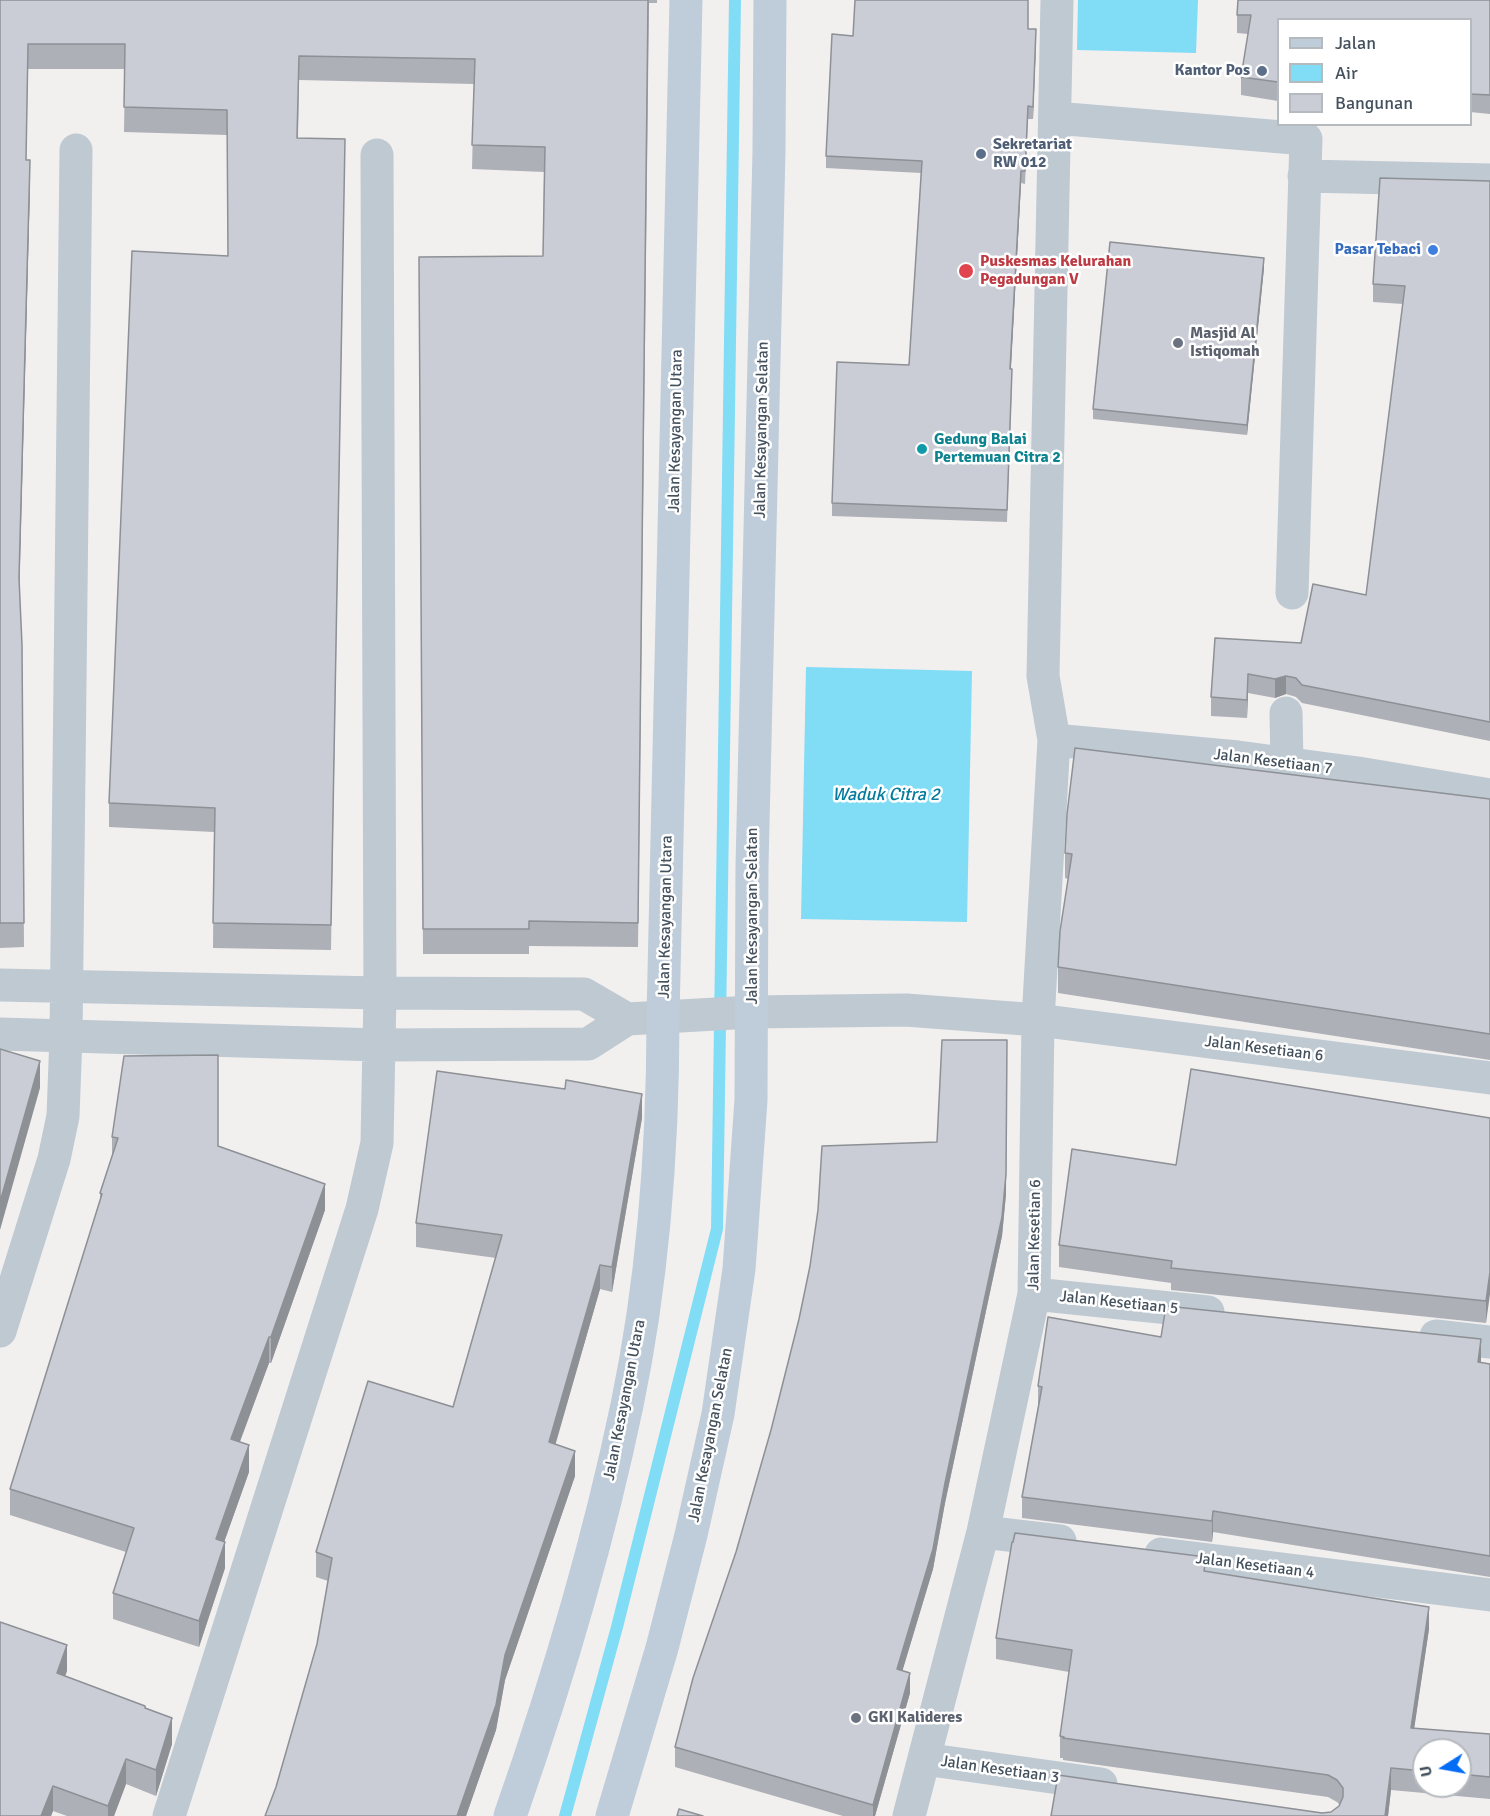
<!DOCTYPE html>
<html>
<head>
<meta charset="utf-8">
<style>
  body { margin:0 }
  #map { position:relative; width:1490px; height:1816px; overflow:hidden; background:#f2efef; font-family:Signika,sans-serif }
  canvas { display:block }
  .legend { position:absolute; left:1277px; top:18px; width:195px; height:108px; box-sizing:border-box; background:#fff; border:2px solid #b5babf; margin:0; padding:8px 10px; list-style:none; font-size:18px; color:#45525e }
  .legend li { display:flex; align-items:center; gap:12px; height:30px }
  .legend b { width:30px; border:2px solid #b5babf }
  .north { position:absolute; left:1412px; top:1738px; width:60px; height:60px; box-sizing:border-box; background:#fff; border:2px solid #b5babf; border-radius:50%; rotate:259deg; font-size:16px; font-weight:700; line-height:24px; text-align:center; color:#45525e }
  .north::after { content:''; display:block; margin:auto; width:21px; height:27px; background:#056cf5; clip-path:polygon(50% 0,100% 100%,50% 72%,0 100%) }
</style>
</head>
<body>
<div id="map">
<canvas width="1490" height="1816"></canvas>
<ul class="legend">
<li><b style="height:8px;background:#bfccda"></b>Jalan</li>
<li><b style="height:16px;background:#81dcf5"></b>Air</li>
<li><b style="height:16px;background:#cacdd5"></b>Bangunan</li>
</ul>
<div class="north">U</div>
</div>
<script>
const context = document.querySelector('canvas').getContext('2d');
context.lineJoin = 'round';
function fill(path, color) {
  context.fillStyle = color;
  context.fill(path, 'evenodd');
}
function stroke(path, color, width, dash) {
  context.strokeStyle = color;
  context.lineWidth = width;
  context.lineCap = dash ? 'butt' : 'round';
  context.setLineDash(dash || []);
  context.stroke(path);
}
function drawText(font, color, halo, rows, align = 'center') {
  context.font = font + ' Signika,sans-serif';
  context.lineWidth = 5;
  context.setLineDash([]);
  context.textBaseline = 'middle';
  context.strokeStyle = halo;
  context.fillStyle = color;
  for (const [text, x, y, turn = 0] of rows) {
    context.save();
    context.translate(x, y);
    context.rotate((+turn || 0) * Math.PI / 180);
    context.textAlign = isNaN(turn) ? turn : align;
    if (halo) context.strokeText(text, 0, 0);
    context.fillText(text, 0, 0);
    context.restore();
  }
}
fill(new Path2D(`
  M1078,0H1198L1196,53L1077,50Z
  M806,667L972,671L967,922L801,919Z`), '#81dcf5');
stroke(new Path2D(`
  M565,1816L617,1627L717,1229L735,0`), '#81dcf5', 12);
stroke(new Path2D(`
  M1055,118L1306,139L1292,593
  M1304,176L1490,180
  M1286,713L1287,764
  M1054,740L1238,757L1358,773L1490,795
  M0,985L380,993L584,994L627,1019
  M0,1034L379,1045L588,1044L627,1019L752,1012L906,1010L1038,1020L1490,1078
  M1034,1294L1208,1312
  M0,1331L54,1159L63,1116L66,1036L76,150
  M1436,1336L1490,1342
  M983,1532L1060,1541
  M1161,1554L1490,1595
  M924,1759L1101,1784
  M169,1816L362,1209L377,1143L380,993L377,155
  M909,1816L983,1532L1034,1294L1038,1020L1054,740L1043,676L1057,0`), '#bec9d2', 33);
stroke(new Path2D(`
  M510,1816C557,1682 598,1544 627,1405C653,1281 663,1143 663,1017L686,0
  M612,1816L662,1648L691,1535L718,1414L739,1269L751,1100L752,866L769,151L770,0`), '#bfccda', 33);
fill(new Path2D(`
  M0,0H657V3H649L638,947L529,946V954H423L419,257L543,256L544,172L472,169L474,84L299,80L298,138L345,139L331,950L213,948L214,832L109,827V803L228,256L227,135L124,132L125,69H28L26,160L30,185L19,588L22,645L24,947L0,948Z
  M1490,0V114L1470,112V20H1278V101L1241,95V77L1248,34L1237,33V15Z
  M1028,29L1036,42L1033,119H1028L1025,184L1021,183L1011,369L1012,382L1007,522L832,516V503L909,365L921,173L826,168V156L853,36Z
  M1490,181V741L1302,703L1296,697L1286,694L1275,698L1248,693L1247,718L1211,716V697L1215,638L1301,643L1366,595L1403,304L1373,302V284Z
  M1264,268L1247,435L1093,419V409Z
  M1490,799V1060L1058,993V967L1068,879L1065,878V853Z
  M642,1118L612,1292L600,1289L555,1444L575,1476L505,1680L496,1730L466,1816H265L276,1787L317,1644L328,1581L316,1577V1552L453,1407L496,1258L416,1247V1223Z
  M1490,1118L1486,1323L1171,1290V1283L1059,1267V1245L1176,1165Z
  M112,1137L218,1146L325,1210L271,1363H269L240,1442L249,1472L224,1542L225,1568L199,1647L113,1619V1593L126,1552L10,1515V1489L100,1201V1193L112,1156Z
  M1006,1194L1002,1236L945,1503L933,1569L902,1671L910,1693L875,1816H843L675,1767V1747Z
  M1161,1337L1481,1360L1480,1363L1490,1364V1577L1213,1532L1212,1542L1022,1518V1497L1038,1407V1386Z
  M1206,1571L1429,1629L1414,1728L1490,1734V1799L1391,1790L1388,1816H1051L1322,1813L1331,1812L1340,1805L1337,1802L1328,1797L1063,1760V1758H1060V1736L1069,1672L996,1659V1638ZM1424,1750H1460V1786H1424Z
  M67,1671L65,1676L145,1708L172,1744L156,1796L126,1784L114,1816H67L53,1811L51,1816H0Z`), '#aeb0b7');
fill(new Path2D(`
  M1036,29V42L1033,119V107Z
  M30,160V185L19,603V578Z
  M1021,171V183L1010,382V369Z
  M1264,258V268L1247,435V425Z
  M1248,674V693L1247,718V700Z
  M1286,676V694L1275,698V679Z
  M1007,1040L1006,1194L1002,1236L945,1503L933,1569L897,1689V1669Z
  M40,1061V1088L0,1230V1202Z
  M642,1094V1118L612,1292V1267Z
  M325,1184V1210L271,1363V1337Z
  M600,1265V1289L549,1467V1442Z
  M1490,1272V1294L1486,1323V1301Z
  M269,1337V1363L231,1465V1439Z
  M1481,1339V1360L1478,1383V1362Z
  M249,1445V1472L216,1565V1539Z
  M575,1451V1476L505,1680L496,1730L466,1816H457L505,1655Z
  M1213,1511V1532L1212,1542V1521Z
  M225,1542V1568L199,1647V1621Z
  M1429,1607V1629L1411,1750V1728Z
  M67,1645V1671L57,1699V1673Z
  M910,1673V1693L875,1816H873V1805Z
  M172,1718V1744L156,1796V1770Z
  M126,1759V1784L114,1816H108V1806Z
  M1391,1768V1790L1388,1816H1385Z
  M53,1786V1811L51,1816H41Z`), '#8d9095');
const building = new Path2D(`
  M0,0H648L638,923L529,921V929H423L419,257L543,256L545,147L472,145L475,59L299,56L297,138L345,139L331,925L213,923L215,808L109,803L132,251L228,256L227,110L124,107L125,44H28L26,160H30L19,578L22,645L24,923H0Z
  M855,0H1028V29H1036L1033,107L1028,106L1025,171H1021L1010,369H1012L1007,510L832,503L837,362L909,365L922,161L826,156L832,34L853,36Z
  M1238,0H1490V95L1470,94V20H1278V82L1241,77L1251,15H1237Z
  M1380,178L1490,181V722L1302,685L1296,678L1286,676L1275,679L1248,674L1247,700L1211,697L1215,638L1301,643L1313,584L1366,595L1405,286L1373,284Z
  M1110,242L1264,258L1247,425L1093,409Z
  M1075,748L1490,799V1034L1058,967L1060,931L1072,854L1065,853L1067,814Z
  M942,1040H1007L1006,1174L1002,1217L945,1483L933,1549L897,1669L910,1673L873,1805L675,1747L693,1678L736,1552L771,1430L799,1319L810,1266L818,1210L822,1146L937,1142Z
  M0,1049L40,1061L0,1202Z
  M218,1055V1146L325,1184L271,1337H269L231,1439L249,1445L216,1539L225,1542L199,1621L113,1593L134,1528L10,1489L102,1194L100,1193L118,1138L112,1137L124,1056Z
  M1191,1069L1490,1118V1272L1486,1301L1171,1268L1172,1261L1059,1245L1072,1149L1176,1165Z
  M437,1071L565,1089L566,1080L642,1094L612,1267L600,1265L549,1442L575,1451L505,1655L496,1705L457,1816H265L276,1787L317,1644L332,1558L316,1552L368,1381L453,1407L502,1235L416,1223Z
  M1166,1306L1481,1339L1478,1362L1490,1364V1556L1213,1511L1212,1521L1022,1497L1042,1387L1038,1386L1048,1317L1161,1337Z
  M1015,1533L1206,1557L1204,1571L1429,1607L1411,1728L1490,1734V1777L1460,1774V1750H1424V1771L1391,1768L1385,1816H1051L1058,1775L1322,1813L1331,1812L1339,1806L1343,1797V1788L1337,1780L1328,1775L1063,1738L1064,1737L1060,1736L1072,1650L996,1638L1012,1542H1013Z
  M0,1622L67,1645L57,1673L145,1706V1708L172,1718L156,1770L126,1759L108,1806L53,1786L41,1816H0Z
  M679,1809L703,1816H677Z`);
fill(building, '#cacdd5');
stroke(building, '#8d9095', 1.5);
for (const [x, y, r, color] of [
  [1262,71,6,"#5c6f8a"],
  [981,154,6,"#5c6f8a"],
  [1433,250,6,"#3f7fe0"],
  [966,271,8,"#e0444e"],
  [1178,343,6,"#6b7280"],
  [922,449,6,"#0f9aa8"],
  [856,1718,6,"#6b7280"]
]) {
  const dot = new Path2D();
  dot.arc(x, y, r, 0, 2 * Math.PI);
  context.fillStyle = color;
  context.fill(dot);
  stroke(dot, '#fff', 2);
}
drawText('bold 16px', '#4e5e75', '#fff', [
  ["Kantor Pos",1250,71],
  ["Sekretariat",993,145,"left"],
  ["RW 012",993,163,"left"]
], 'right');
drawText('bold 16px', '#366cbe', '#fff', [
  ["Pasar Tebaci",1421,250]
], 'right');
drawText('bold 16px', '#be3a42', '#fff', [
  ["Puskesmas Kelurahan",980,262],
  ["Pegadungan V",980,280]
], 'left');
drawText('bold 16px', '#5b616d', '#fff', [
  ["Masjid Al",1190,334],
  ["Istiqomah",1190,352],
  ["GKI Kalideres",868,1718]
], 'left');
drawText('16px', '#45525e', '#fff', [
  ["Jalan Kesayangan Selatan",762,430,-89],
  ["Jalan Kesayangan Utara",676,431,-89],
  ["Jalan Kesetiaan 7",1273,762,7],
  ["Jalan Kesayangan Selatan",753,916,-90],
  ["Jalan Kesayangan Utara",666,917,-89],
  ["Jalan Kesetiaan 6",1264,1049,7],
  ["Jalan Kesetian 6",1035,1235,-89],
  ["Jalan Kesetiaan 5",1119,1303,6],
  ["Jalan Kesayangan Utara",625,1400,-79],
  ["Jalan Kesayangan Selatan",711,1435,-79],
  ["Jalan Kesetiaan 4",1255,1566,7],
  ["Jalan Kesetiaan 3",1000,1770,8]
]);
drawText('bold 16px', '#0d838f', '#fff', [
  ["Gedung Balai",934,440],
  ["Pertemuan Citra 2",934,458]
], 'left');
drawText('italic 18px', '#037b9d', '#fff', [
  ["Waduk Citra 2",886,795]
]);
</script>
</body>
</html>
